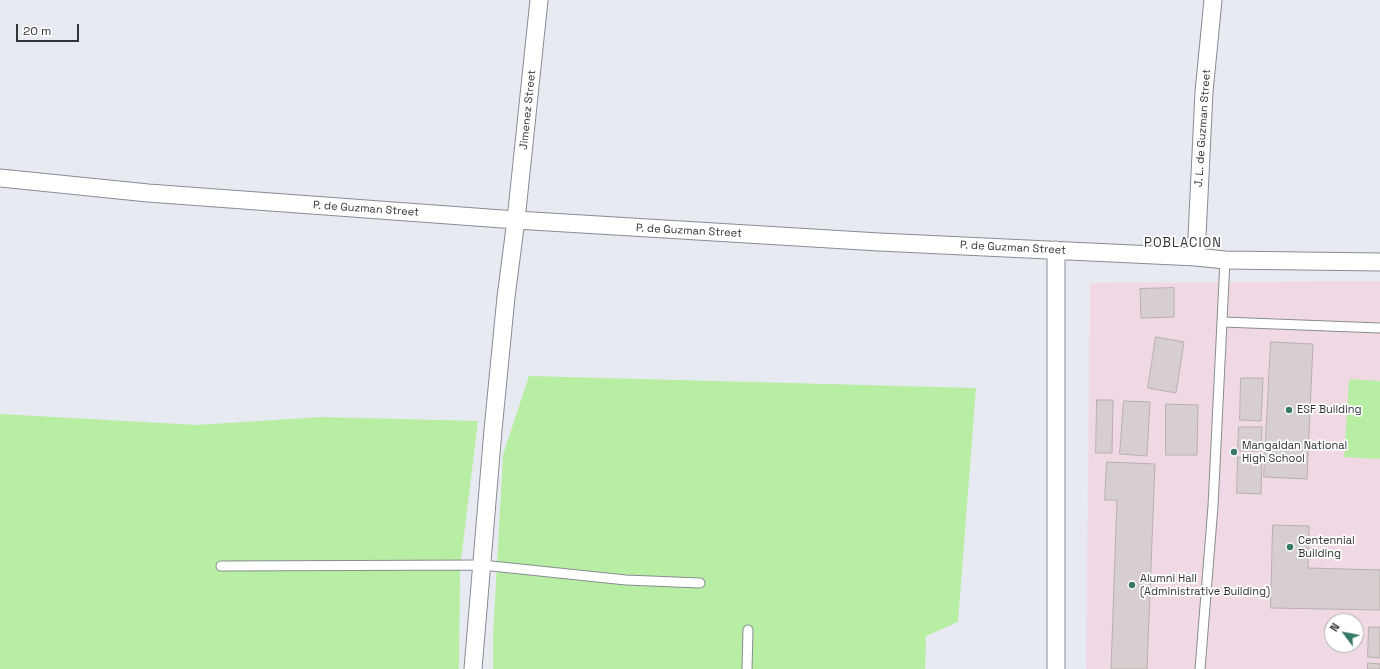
<!DOCTYPE html>
<html>
<head>
<meta charset="utf-8">
<style>
  body { margin:0 }
  #map { position:relative; width:1380px; height:669px; overflow:hidden; background:#e7eaf0; font-family:"Space Grotesk",sans-serif }
  canvas { display:block }
  .north { position:absolute; left:1324px; top:613px; width:40px; height:40px; box-sizing:border-box; background:#fff; border:1px solid #adaeaf; border-radius:50%; rotate:302deg; font-size:11px; font-weight:700; line-height:16px; text-align:center; color:#323436 }
  .north::after { content:''; display:block; margin:auto; width:14px; height:18px; background:#38796a; clip-path:polygon(50% 0,100% 100%,50% 72%,0 100%) }
  .scale { position:absolute; left:16px; top:24px; width:63px; height:18px; box-sizing:border-box; border:2px solid #323436; border-top:0; padding-left:5px; font-size:12px; line-height:14px; white-space:nowrap; color:#323436; -webkit-text-stroke:3px #fff; paint-order:stroke }
</style>
</head>
<body>
<div id="map">
<canvas width="1380" height="669"></canvas>
<div class="north">N</div>
<div class="scale">20 m</div>
</div>
<script>
const context = document.querySelector('canvas').getContext('2d');
context.lineJoin = 'round';
function fill(path, color) {
  context.fillStyle = color;
  context.fill(path, 'evenodd');
}
function stroke(path, color, width, dash) {
  context.strokeStyle = color;
  context.lineWidth = width;
  context.lineCap = dash ? 'butt' : 'round';
  context.setLineDash(dash || []);
  context.stroke(path);
}
function drawText(font, color, halo, rows, align = 'center') {
  context.font = font + ' "Space Grotesk",sans-serif';
  context.lineWidth = 3.5;
  context.setLineDash([]);
  context.textBaseline = 'middle';
  context.strokeStyle = halo;
  context.fillStyle = color;
  for (const [text, x, y, turn = 0] of rows) {
    context.save();
    context.translate(x, y);
    context.rotate((+turn || 0) * Math.PI / 180);
    context.textAlign = isNaN(turn) ? turn : align;
    if (halo) context.strokeText(text, 0, 0);
    context.fillText(text, 0, 0);
    context.restore();
  }
}
fill(new Path2D(`
  M1380,281V669H1086L1090,283ZM1332,621H1356V645H1332Z`), '#f0d9e4');
fill(new Path2D(`
  M529,376L976,388L958,622L926,636L925,669H493V637L503,455Z
  M1349,379L1380,381V459L1344,457Z
  M0,414L197,425L321,417L478,421L460,568L459,669H0Z`), '#b8eea3');
const building = new Path2D(`
  M1174,288V317L1141,318L1140,289Z
  M1156,337L1184,342L1176,393L1148,388Z
  M1271,342L1313,344L1307,479L1264,477Z
  M1241,378H1263L1261,421L1240,420Z
  M1097,400H1113L1112,453H1096Z
  M1124,401L1150,402L1147,456L1120,454Z
  M1166,404L1198,405L1197,455H1166Z
  M1239,427H1262L1261,451H1238Z
  M1238,457H1262L1261,494L1237,493Z
  M1107,462L1155,464L1147,669H1111L1117,500H1105Z
  M1273,525L1309,526L1308,568L1380,570V610L1271,608Z
  M1369,627H1380V658L1368,657Z
  M1368,663L1380,664V669H1368Z`);
fill(building, '#d7cfcf');
stroke(building, '#b7b0af', 1);
const service = new Path2D(`
  M1223,322L1380,328
  M221,566L482,565L626,580L700,583
  M747,669L748,630
  M1200,669L1213,506L1225,260`);
const minor = new Path2D(`
  M0,178L148,193L516,220L879,242L1196,257L1225,260L1380,262
  M1056,250V669
  M1196,257L1204,92L1213,0
  M473,669L493,430L506,297L516,220L539,0`);
stroke(service, '#888c91', 11);
stroke(minor, '#888c91', 19);
stroke(service, '#fff', 9);
stroke(minor, '#fff', 17);
for (const [x, y, r, color] of [
  [1289,410,4,"#38796a"],
  [1234,452,4,"#38796a"],
  [1290,547,4,"#38796a"],
  [1132,585,4,"#38796a"]
]) {
  const dot = new Path2D();
  dot.arc(x, y, r, 0, 2 * Math.PI);
  context.fillStyle = color;
  context.fill(dot);
  stroke(dot, '#fff', 1.5);
}
drawText('11px', '#323436', '#fff', [
  ["Jimenez Street",528,110,-84],
  ["J. L. de Guzman Street",1203,128,-86],
  ["P. de Guzman Street",366,209,4],
  ["P. de Guzman Street",689,231,3],
  ["P. de Guzman Street",1013,248,3]
]);
drawText('11px', '#323436', '#fff', [
  ["ESF Building",1297,410],
  ["Mangaldan National",1242,446],
  ["High School",1242,459],
  ["Centennial",1298,541],
  ["Building",1298,554],
  ["Alumni Hall",1140,579],
  ["(Administrative Building)",1140,592]
], 'left');
context.letterSpacing = '1px';
drawText('13px', '#323436', '#fff', [
  ["POBLACION",1183,243]
]);
context.letterSpacing = '0px';
</script>
</body>
</html>
